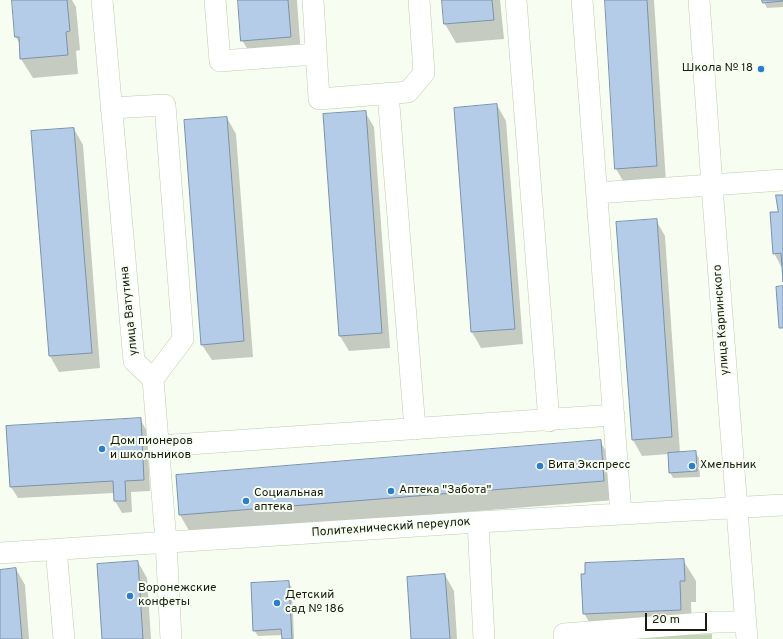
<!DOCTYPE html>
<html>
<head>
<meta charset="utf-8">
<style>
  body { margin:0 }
  #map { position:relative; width:783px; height:639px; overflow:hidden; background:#f7fef1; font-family:Overpass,sans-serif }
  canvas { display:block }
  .scale { position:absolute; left:645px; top:613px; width:62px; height:18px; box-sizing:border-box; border:2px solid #171d11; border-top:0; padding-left:5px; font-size:12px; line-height:14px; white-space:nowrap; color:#171d11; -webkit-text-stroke:3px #f7fef1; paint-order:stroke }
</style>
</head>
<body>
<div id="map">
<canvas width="783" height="639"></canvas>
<div class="scale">20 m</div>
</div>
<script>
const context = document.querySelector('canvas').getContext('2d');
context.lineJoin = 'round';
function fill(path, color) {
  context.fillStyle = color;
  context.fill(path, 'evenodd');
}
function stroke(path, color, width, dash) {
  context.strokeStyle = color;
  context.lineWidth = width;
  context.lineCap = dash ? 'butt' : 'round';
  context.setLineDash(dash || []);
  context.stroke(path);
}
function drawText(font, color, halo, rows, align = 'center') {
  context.font = font + ' Overpass,sans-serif';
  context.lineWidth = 4;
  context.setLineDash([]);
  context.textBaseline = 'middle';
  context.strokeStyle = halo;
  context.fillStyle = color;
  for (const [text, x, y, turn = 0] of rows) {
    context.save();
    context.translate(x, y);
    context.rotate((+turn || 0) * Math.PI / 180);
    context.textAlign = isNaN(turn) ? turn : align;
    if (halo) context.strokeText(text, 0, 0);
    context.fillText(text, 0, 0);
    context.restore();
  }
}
fill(new Path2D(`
  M712,634V639H639V637Z`), '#c4d5b4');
fill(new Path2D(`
  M13,0H72L76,7L80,50L76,51L78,74L33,78L21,59L20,44L16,37Z
  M239,0H297L301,56L254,60L242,40Z
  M443,0H500L504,39L456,43L445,24Z
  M606,0H654L666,182L625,184L616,169Z
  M763,0H783V7L767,8Z
  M497,105L506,121L523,344L481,348L472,332L455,108Z
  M365,112L374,127L390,348L349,351L340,336Z
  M227,118L236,134L253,357L212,360L202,345Z
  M74,129L83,145L100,368L59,372L50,356Z
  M783,196V270L774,253L779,213Z
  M656,220L665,236L680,453L695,452L699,458L700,477L673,478L670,472L669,454L642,456L633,440Z
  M140,419L147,431L150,491L131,492L132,512L122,513L115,501L114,493L18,498L11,487Z
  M600,441L611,460L615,500L191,534L180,515Z
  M683,560L696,581V602H691L692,631L596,635L584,613Z
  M138,562L147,578L151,639H103Z
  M16,569L25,585L29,639H0V571Z
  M445,575L454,591L457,639H412Z
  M288,582L292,588L294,639H283V635L258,636L254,630Z`), '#0003');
const building = new Path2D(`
  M12,0H67L70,31L66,32L68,55L20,59L19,37H15Z
  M238,0H288L291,37L241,41Z
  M442,0H492L494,20L444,24Z
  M605,0H647L657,166L615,169Z
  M762,0H783V1L763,3Z
  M497,104L515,329L471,332L454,108Z
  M366,111L382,333L339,336L323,114Z
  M227,117L244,341L201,345L184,120Z
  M74,128L92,353L49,356L31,131Z
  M776,195H783V282L781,253L773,254L770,212H778Z
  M657,219L672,437L632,440L616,222Z
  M783,286V328H779L776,287Z
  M141,418L144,480L125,481L126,501H114L113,481L10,487L6,426Z
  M601,440L604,481L179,515L176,475Z
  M696,451L697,471L669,473L668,453Z
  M684,559L685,581H680L681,610L583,614L581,574H585V563Z
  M138,561L143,639H102L97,564Z
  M16,568L22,639H0V570Z
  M445,574L450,639H411L407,577Z
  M289,581L292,639H282L281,629L253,631L251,583Z`);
fill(building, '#b4cce7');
stroke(building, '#7b92ab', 1);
const minor = new Path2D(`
  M102,0L134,361L153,379L166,542L171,639
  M215,0L220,61L316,54
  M313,0L319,99L408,92L424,73L419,0
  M516,0L549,421
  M582,0L621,514
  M699,0L712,186L747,639
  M388,93L415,429
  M111,108L165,105L183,339L153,379
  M597,193L783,180
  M159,446L614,415
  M478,522L484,639
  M56,549L64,639
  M0,553L478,522L783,505
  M564,639V634L716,622H746`);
stroke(minor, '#bdcdae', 22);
stroke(minor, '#fff', 21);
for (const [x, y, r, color] of [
  [761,69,4,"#2a7ecc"],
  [102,449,4,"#2a7ecc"],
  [540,466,4,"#2a7ecc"],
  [692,466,4,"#2a7ecc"],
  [391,491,4,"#2a7ecc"],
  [246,501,4,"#2a7ecc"],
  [130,596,4,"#2a7ecc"],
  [277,603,4,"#2a7ecc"]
]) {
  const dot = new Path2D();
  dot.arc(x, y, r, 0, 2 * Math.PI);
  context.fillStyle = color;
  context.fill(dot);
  stroke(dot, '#f7fef1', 1.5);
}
drawText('12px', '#171d11', '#f7fef1', [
  ["Школа № 18",753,69,"right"],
  ["Дом пионеров",110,442],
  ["и школьников",110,456],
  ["Вита Экспресс",548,466],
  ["Хмельник",700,466],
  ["Аптека \"Забота\"",399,491],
  ["Социальная",254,494],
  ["аптека",254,508],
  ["Воронежские",138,589],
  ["конфеты",138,603],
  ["Детский",285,596],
  ["сад № 186",285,610]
], 'left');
drawText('12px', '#171d11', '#f7fef1', [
  ["улица Ватутина",130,311,-96],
  ["улица Карпинского",722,320,-94],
  ["Политехнический переулок",391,528,-4]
]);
</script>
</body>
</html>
